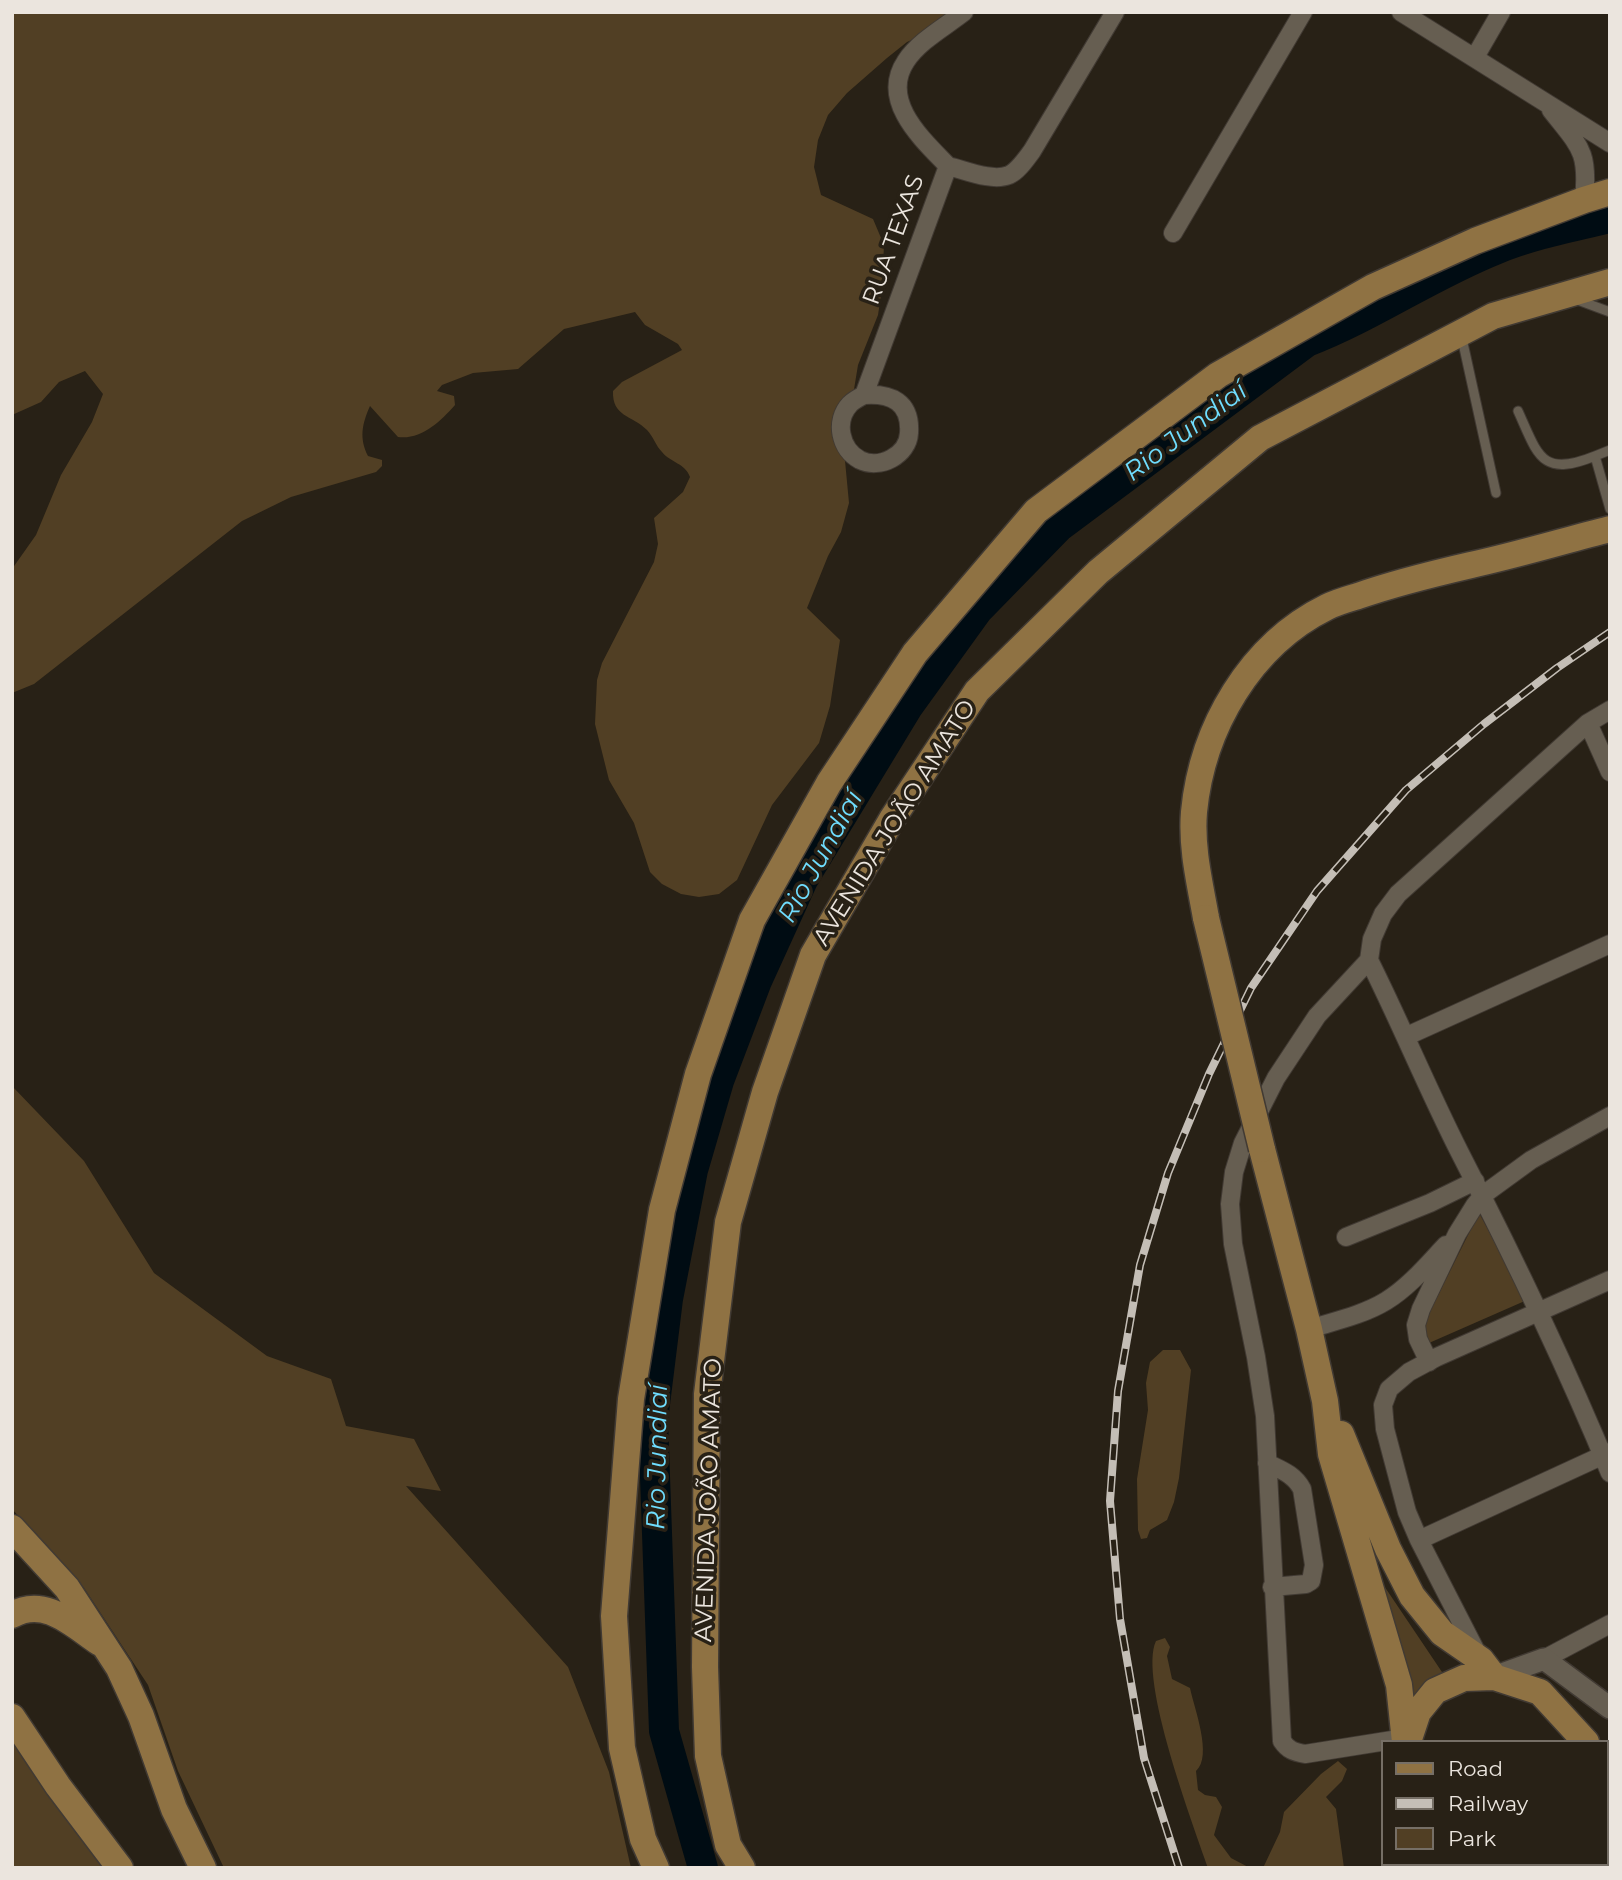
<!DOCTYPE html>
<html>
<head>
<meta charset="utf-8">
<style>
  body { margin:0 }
  #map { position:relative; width:1622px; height:1880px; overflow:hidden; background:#282116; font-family:Montserrat,sans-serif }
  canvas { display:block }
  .frame { position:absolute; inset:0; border:14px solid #ebe5de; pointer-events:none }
  .legend { position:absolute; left:1381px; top:1740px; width:228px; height:126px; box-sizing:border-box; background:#282116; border:2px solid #766f66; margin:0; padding:9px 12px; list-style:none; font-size:21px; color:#ebe5de }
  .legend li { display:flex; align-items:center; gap:14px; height:35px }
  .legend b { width:35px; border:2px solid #766f66 }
</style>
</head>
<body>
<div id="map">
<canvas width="1622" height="1880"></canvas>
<div class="frame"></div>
<ul class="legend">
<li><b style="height:9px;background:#8f7243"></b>Road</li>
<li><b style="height:9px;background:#c4beb6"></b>Railway</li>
<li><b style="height:19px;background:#513f24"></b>Park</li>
</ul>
</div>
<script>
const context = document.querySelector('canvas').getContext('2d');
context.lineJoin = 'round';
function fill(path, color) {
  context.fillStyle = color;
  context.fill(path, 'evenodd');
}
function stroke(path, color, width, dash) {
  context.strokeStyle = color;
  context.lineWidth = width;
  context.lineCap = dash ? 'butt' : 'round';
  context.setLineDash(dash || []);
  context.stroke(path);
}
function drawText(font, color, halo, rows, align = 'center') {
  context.font = font + ' Montserrat,sans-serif';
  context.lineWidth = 7;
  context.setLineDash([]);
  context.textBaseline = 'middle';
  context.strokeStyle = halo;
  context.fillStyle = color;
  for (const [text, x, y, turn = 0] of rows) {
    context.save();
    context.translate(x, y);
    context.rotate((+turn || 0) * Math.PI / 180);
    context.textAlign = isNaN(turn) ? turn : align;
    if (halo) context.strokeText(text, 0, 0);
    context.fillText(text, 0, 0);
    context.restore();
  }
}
fill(new Path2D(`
  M12,12H953L934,30L907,42L887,58L847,93L828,115L818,140L814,167L821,195L873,219L884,245L882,288L878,315L858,365L844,450L849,503L841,532L828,556L807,608L840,640L830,706L819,743L772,805L737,880L719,894L699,897L681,894L662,884L650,872L634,823L609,780L595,724L597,680L602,663L654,562L658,544L654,518L683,492L690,477C685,463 671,463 662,452C656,446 653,436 647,430C632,415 612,417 613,391L622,382L682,350L678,344L645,325L635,312L564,329L518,369L473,373L442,385L437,391L454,396L455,405C440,422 421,440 398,437L370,406C362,424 359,438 368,456L382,460V466L376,472L291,497L242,521L34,684L12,693V569L36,535L61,475L92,422L103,394L85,371L59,382L41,402L12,415Z
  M12,1086L84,1161L154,1273L267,1356L331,1379L346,1426L414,1439L441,1491L406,1486L568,1667L609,1772L631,1868H224L178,1771L148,1685L84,1588L12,1509Z
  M1479,1213L1527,1300L1429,1343L1420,1331Z
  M1163,1350H1180L1191,1370L1179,1478L1174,1502L1167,1520L1150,1530L1147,1538L1141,1539L1138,1530L1137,1479L1148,1410L1146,1383L1150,1362Z
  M1370,1565L1444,1675L1408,1706Z
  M1165,1638L1170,1647L1167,1656L1172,1679L1190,1688C1194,1708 1213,1756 1196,1771L1198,1790L1205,1795L1216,1797L1222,1807L1214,1835L1231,1858L1250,1868H1208C1193,1824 1138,1679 1156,1641Z
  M12,1735L107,1868H12Z
  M1338,1761L1347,1769L1342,1781L1326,1797L1336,1809L1344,1868H1263L1280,1832L1284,1812L1321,1774Z`), '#513f24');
stroke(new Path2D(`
  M703,1868L664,1731L653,1420L668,1299L693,1170L719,1081L757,981L803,880L908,707L978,610L1059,527L1307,342C1372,317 1430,276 1495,250C1531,235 1572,227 1610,218`), '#000c13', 30);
const service = new Path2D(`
  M1575,299L1610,312
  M1461,334L1496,493
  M1518,411C1538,455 1541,478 1595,456L1610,509
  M1595,456L1610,450`);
const minor = new Path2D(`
  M1401,12L1610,143
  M1475,57L1501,12
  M1551,110C1580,147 1589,151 1584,200
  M948,166C965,170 992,182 1009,175C1018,171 1026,159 1032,151L1115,12
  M948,166C923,140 879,101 906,61C919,41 945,27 964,12
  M1173,233L1303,12
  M864,395C891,393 911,402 909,433C908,455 880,470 860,460C840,449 834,421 850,404C854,400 860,397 864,395L948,166
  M1588,723L1610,772
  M1369,960C1401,1024 1428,1090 1460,1153C1514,1258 1565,1364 1610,1473
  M1407,1036L1610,944
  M1346,1237L1430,1203L1475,1181
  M1309,1329C1335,1321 1363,1315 1386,1301C1409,1287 1428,1264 1446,1245
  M1429,1362L1418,1339L1416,1325L1421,1309L1457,1234L1475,1205L1483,1195L1531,1160L1610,1116
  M1267,1463C1281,1470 1294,1474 1302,1489L1314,1565L1311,1581L1306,1584L1272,1587
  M1419,1540L1610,1452
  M1477,1653L1419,1540L1407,1512L1385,1429L1383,1405L1389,1389L1409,1372L1437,1357L1610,1280
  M1544,1659L1610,1624
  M1405,1738L1305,1754C1294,1752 1288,1750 1282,1741L1265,1416L1256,1357L1233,1244L1230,1204L1234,1172L1243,1143L1276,1078L1317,1016L1369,960L1372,939L1383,914L1398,894L1588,723L1610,710`);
const tertiary = new Path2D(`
  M1494,1677L1544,1659L1610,1708`);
const primary = new Path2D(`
  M1206,918C1200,884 1191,848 1194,812C1202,728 1250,645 1327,607C1337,602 1348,599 1358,596C1395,583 1432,574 1471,565C1517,555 1563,541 1610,529
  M1262,1149L1309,1329L1325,1401L1331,1454L1399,1685L1405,1742
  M1341,1434L1388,1549L1412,1596L1442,1633L1481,1660L1494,1677
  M12,1528L67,1588L119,1668L141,1716L174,1809L203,1868
  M12,1615C45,1596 73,1625 100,1643
  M12,1717L58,1786L120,1868
  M1408,1742L1418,1712L1435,1691L1464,1678L1494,1677L1540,1692L1586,1742
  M1606,1757L1610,1759
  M1606,1778L1610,1787
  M1606,1832L1610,1833
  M656,1868L643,1839L622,1748L614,1616L631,1399L662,1210L698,1074L752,920L829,783L915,653L1036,511L1218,375L1373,287L1475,241L1584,200L1610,192
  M742,1868L728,1845L708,1756L705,1667L707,1394L728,1222L765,1092L813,955L892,819L977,691L1098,572L1260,438L1493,316L1610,282
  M1398,1868L1405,1864`);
stroke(service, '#413a33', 11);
stroke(minor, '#413a33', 20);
stroke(tertiary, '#413a33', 24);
stroke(primary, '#413a33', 29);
stroke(service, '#665e51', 9);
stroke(minor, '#665e51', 18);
stroke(tertiary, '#665e51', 21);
stroke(primary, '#8f7243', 26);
const rail = new Path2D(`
  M1179,1868L1144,1758L1120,1619L1110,1501L1118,1391L1140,1265L1168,1173L1209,1074L1251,988L1317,891L1406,790L1484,724L1557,668L1610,632`);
stroke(rail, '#c4beb6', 8);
stroke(rail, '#282116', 5, [16]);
const primaryBridge = new Path2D(`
  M1206,918L1262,1149`);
stroke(primaryBridge, '#413a33', 29, []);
stroke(primaryBridge, '#8f7243', 26);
drawText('24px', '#ebe5de', '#282116', [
  ["RUA TEXAS",894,240,-70],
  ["AVENIDA JOÃO AMATO",895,823,-58],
  ["AVENIDA JOÃO AMATO",709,1500,-88]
]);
drawText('italic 26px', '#6fddfe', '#282116', [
  ["Rio Jundiaí",1186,432,-37],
  ["Rio Jundiaí",821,857,-61],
  ["Rio Jundiaí",658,1457,-89]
]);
</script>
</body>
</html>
